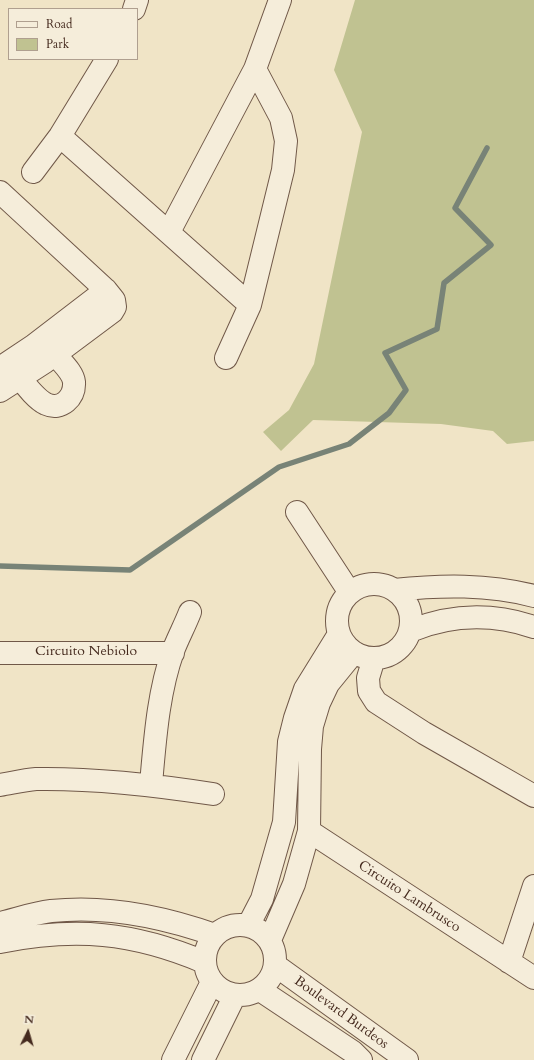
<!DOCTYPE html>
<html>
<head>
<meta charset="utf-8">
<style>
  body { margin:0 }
  #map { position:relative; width:534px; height:1060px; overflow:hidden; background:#f0e4c6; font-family:Cardo,serif }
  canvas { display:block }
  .legend { position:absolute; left:8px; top:8px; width:130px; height:52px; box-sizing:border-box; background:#f5edda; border:1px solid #af9f8f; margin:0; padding:5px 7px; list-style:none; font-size:12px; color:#452a1e }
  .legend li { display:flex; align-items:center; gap:8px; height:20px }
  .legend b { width:20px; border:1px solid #af9f8f }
  .north { position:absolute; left:8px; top:1012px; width:40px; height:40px; -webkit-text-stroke:3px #f5edda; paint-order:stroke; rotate:5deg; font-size:11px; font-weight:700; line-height:16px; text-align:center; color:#452a1e }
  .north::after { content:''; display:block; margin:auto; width:14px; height:18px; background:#452a1e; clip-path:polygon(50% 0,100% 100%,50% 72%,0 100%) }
</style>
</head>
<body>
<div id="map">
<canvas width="534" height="1060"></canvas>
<ul class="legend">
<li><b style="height:5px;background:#f5edda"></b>Road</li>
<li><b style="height:11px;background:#c0c291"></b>Park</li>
</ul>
<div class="north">N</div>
</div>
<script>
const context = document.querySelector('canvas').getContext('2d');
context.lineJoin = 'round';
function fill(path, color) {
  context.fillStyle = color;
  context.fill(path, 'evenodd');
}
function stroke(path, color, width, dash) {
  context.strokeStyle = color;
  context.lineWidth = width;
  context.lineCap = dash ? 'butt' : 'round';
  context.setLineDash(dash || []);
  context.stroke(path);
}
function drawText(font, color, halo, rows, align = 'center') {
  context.font = font + ' Cardo,serif';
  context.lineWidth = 3.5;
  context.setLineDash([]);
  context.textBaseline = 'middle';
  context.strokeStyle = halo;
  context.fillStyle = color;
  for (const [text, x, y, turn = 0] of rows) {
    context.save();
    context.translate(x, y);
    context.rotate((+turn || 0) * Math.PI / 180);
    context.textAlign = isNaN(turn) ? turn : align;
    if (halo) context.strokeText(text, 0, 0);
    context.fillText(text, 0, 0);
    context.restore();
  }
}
fill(new Path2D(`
  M355,0H534V441L507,444L493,431L441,424L313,420L281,451L263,432L289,410L314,364L362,132L334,70Z`), '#c0c291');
stroke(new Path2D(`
  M0,566L130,570L279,467L349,444L389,413L406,390L385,353L437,329L444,283L491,245L455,208L487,148`), '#788377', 5.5);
const minor = new Path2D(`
  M134,9L137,0
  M60,136L250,305
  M33,172L60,136L107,59
  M0,192L106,290L114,300L115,307L112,312L45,362L0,391
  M169,232L255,69L280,0
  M226,358L250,305L283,170L286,141L281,118L255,69
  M0,368L33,346L106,290
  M20,378C27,387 36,399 46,404C61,411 75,398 74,382C73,372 61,362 55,354
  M297,512L350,593
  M337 621a37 37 0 1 1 74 0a37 37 0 1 1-74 0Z
  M394,590C441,585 488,584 534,596
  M410,631C451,614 492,613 534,627
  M0,653H173
  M374,658L368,678L369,691L376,702L424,733L534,796
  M151,784C155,740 158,693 173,651C178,638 185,625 190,612
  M0,785C12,783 24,780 36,779C96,778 155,785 213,794
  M309,831L534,978
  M0,923C17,919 34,913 51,911C106,905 164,917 215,935
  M205 960a35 35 0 1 1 70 0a35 35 0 1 1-70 0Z
  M248,926L262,899L284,822L289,742L295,718L305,689L339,634
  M270,940L294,884L309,831L310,749L312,726L319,703L328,684L354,652
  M0,942C75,927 133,932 204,962
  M509,962L534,886
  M275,965L407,1060
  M260,990L353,1052L361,1060
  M173,1060L212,982
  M203,1060L235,995`);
stroke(minor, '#705848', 24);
stroke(minor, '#f5edda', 22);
drawText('14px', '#452a1e', '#f5edda', [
  ["Circuito Nebiolo",86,652],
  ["Circuito Lambrusco",409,897,33],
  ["Boulevard Burdeos",341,1013,36]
]);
</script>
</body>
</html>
